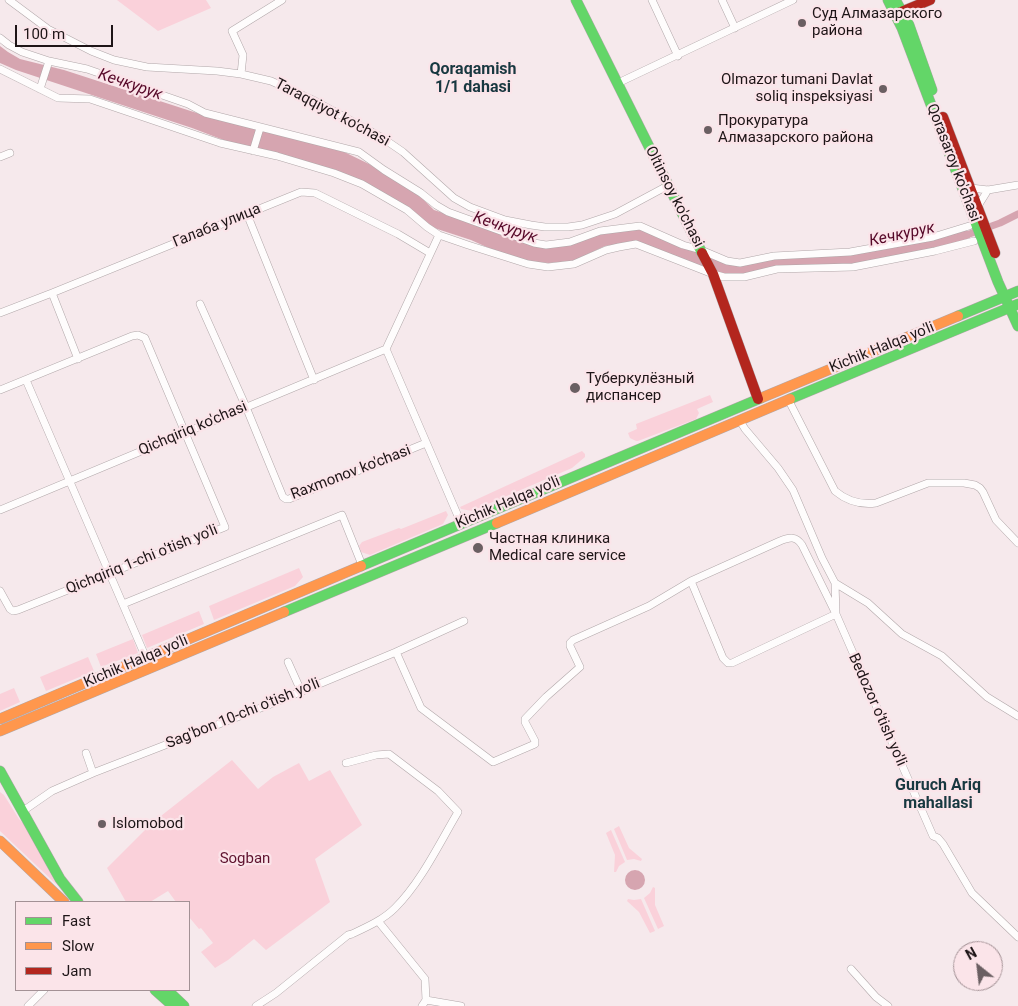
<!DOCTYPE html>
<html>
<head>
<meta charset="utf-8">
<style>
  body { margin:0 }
  #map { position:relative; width:1018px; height:1006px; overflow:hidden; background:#f6e9ec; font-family:Roboto,sans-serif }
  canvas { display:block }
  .legend { position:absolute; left:15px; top:901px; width:175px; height:90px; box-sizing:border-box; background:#fbe4e9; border:1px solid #a39195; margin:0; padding:6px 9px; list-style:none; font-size:15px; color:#1e1517 }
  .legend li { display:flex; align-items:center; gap:10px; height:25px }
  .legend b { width:25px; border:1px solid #a39195 }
  .north { position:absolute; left:953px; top:941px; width:50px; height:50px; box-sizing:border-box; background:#fbe4e9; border:1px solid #a39195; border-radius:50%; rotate:331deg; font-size:14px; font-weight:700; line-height:20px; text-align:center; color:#1e1517 }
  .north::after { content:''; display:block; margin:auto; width:18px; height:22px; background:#6a5f62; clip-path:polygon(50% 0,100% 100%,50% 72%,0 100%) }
  .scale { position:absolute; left:15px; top:25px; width:98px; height:22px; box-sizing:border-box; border:2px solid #1e1517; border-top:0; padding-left:6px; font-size:15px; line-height:18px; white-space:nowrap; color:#1e1517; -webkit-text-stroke:4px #fbe4e9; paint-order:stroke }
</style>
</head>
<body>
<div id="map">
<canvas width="1018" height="1006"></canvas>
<ul class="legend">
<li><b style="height:6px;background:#63d668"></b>Fast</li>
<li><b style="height:6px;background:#ff974d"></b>Slow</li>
<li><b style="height:6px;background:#b3261e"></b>Jam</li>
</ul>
<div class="north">N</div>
<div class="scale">100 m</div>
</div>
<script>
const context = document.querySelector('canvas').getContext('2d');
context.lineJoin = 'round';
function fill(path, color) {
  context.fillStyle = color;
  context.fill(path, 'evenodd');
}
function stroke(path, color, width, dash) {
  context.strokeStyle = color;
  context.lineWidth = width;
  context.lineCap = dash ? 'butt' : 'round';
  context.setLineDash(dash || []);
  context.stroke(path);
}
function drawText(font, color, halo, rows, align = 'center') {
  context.font = font + ' Roboto,sans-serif';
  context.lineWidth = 4.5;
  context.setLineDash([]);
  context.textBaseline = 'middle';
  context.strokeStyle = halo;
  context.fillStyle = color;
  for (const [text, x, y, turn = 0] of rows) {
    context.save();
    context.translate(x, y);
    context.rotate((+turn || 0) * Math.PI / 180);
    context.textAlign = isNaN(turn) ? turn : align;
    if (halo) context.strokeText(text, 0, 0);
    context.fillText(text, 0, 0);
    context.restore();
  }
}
fill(new Path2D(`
  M117,0H206L211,8L158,31Z
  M710,395L713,402L697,409L699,413L696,419L638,441H636L630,438L628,433L637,429L636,424Z
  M582,451L585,454V457L572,468L472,511L461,509L460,507Z
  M446,511L448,515L443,524L370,555L361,552L359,546L362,542L399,528L401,529Z
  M299,568L303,577L295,586L214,620L209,606Z
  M199,611L204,624L147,648L142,635Z
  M133,639L138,653L101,667L96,654Z
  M88,657L94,671L46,691L40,677Z
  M14,688L20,702L0,711V694Z
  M232,760L258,789L273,777L299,763L309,781L330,770L362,825L315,859L330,902L266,950L254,939L228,960L215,968L201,952L213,943L201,928L199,929L189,917V902H176L168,891L150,902H126L107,868L152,823Z
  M0,792L4,795L19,819L28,828L56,884L0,831Z
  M619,826L629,848L642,859L641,861L634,859L627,860L614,829Z
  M611,830L625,862L619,866L616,872H614L615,855L606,833Z
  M653,887L655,888V905L664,926L658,929L644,898L650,893Z
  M628,899L634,900L641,899L655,931L650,933L639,912L627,901Z`), '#fad1da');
fill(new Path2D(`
  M0,46L8,52L20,59L64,70L203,115L334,147L369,164L419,195L434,210L546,246L601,233L640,227L726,263L934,239L967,230L970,238L935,249L851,264L744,275H724L637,242L605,246L573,261L549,263L531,262L502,254L471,240L428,226L362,181L242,147L192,128L16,70L0,63Z
  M625 880a10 10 0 1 1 20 0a10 10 0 1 1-20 0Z`), '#d6a5b0');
stroke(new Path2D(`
  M961,237L1000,223L1018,214`), '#d6a5b0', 7);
const street = new Path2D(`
  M9,0L48,29L91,51L114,60L147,67L217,71L241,74L271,81L315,101L381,137L403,152L454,198L470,207L505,220L531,225L545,227H568L582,225L615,214L669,185
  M652,0L678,56
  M722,0L735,28
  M0,38L9,45L22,52L49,61L87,69L188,104L205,113L359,152L384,170L421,193L436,205L448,212L534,243L546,245L570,242L600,231L640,226L683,245L701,250L727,261L740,263L774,256L850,252L933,237L969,226
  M0,69L58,98L90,99L220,143L277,156L334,173L362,184L407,210L427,227L439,235L468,245L528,264L548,267L574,264L606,250L619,247L636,244L713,274L724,277H744L777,269L853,267L935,251L974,241
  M241,74L243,55L232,31L282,0
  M618,83L793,0
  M40,89L49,61
  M253,151L260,128
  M0,157L10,153
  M971,188L988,190L1018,185
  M978,206L988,190
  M247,214L314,380
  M439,235L386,349L461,523
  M52,293L78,359
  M200,304L246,407L283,497L286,499H289L426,443
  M0,313L52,293L301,192L315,193L398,234L430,253
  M26,380L146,658
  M0,390L132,336L138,335L145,338L225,527L18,610L13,611L10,609L0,591
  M789,401L835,491C847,501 861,505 876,503L928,483H964L975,485L980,488L983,492L996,520L1018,543
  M740,421L745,429L778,468L793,490L822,558L835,583L868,603L902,634L942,656L987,697L1018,716
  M0,510L386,349
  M691,581L723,658L728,663H732L836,614L835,583
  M123,604L342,515L362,565
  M396,652L421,708L493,762L535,744V741L525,722V719L546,697L580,667L570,646V643L573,640L649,606L691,581L780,541C790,537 796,536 802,545L836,614L933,836L938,838L943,844L972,893L1018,937
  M288,662L301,691
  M86,753L93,773
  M23,811L52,791L93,773L142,754L276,702L396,652L464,621
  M378,921L425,979L426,1000L422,1006
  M851,969L876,997L888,1006
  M426,1000L461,1006
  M28,1006L44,990
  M256,1006L276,993L348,935L352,934C367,927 383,920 395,908C421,882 439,844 458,812L438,791L389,754L376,755L346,763`);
const fast = new Path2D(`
  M576,0L702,253
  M888,0L902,28L998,282L1018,326
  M896,1L909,25L932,90
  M958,316L1018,291
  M790,399L1018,304
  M361,566L761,398
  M284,612L497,523
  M0,771L60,879L78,902
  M155,990L173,1006
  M167,990L184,1006`);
const slow = new Path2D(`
  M761,398L958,316
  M497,523L790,399
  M0,719L361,566
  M0,731L284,612
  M0,841L64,902`);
const jam = new Path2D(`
  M896,14L930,0
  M943,117L995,253
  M702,253L713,274L758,399`);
stroke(street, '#b1a7a9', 8);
stroke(fast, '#b1a7a9', 11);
stroke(slow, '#b1a7a9', 11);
stroke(jam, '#b1a7a9', 11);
stroke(street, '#fefcfc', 7);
stroke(fast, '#63d668', 10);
stroke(slow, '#ff974d', 10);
stroke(jam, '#b3261e', 10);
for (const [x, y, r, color] of [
  [802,23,5,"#6a5f62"],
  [883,89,5,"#6a5f62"],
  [708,130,5,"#6a5f62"],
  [575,388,6,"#6a5f62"],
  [478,548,6,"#6a5f62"],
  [102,824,5,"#6a5f62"]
]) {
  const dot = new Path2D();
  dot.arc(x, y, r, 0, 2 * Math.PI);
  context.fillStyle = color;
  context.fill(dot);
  stroke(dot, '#fbe4e9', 2);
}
drawText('15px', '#1e1517', '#fbe4e9', [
  ["Суд Алмазарского",812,14],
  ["района",812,31],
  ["Olmazor tumani Davlat",873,80,"right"],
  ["soliq inspeksiyasi",873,97,"right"],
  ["Прокуратура",718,121],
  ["Алмазарского района",718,138],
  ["Туберкулёзный",586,379],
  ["диспансер",586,396],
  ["Частная клиника",489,539],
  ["Medical care service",489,556],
  ["Islomobod",112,824]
], 'left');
drawText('15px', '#1e1517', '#fbe4e9', [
  ["Taraqqiyot ko'chasi",332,113,28],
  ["Qorasaroy ko'chasi",953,163,69],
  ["Oltinsoy ko'chasi",674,197,63],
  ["Галаба улица",217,226,-22],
  ["Kichik Halqa yo'li",882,348,-22],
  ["Qichqiriq ko'chasi",193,429,-23],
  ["Raxmonov ko'chasi",351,473,-21],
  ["Kichik Halqa yo'li",508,503,-23],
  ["Qichqiriq 1-chi o'tish yo'li",142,560,-22],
  ["Kichik Halqa yo'li",136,662,-23],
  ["Bedozor o'tish yo'li",877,710,66],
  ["Sag'bon 10-chi o'tish yo'li",243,714,-22]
]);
drawText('15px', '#5f132f', '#fbe4e9', [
  ["Sogban",245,859]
]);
drawText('bold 16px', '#183840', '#fbe4e9', [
  ["Qoraqamish",473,70],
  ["1/1 dahasi",473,88],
  ["Guruch Ariq",938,786],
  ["mahallasi",938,804]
]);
drawText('italic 16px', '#560828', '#fbe4e9', [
  ["Кечкурук",130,85,19],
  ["Кечкурук",505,228,19],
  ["Кечкурук",902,235,-12]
]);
</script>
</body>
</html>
